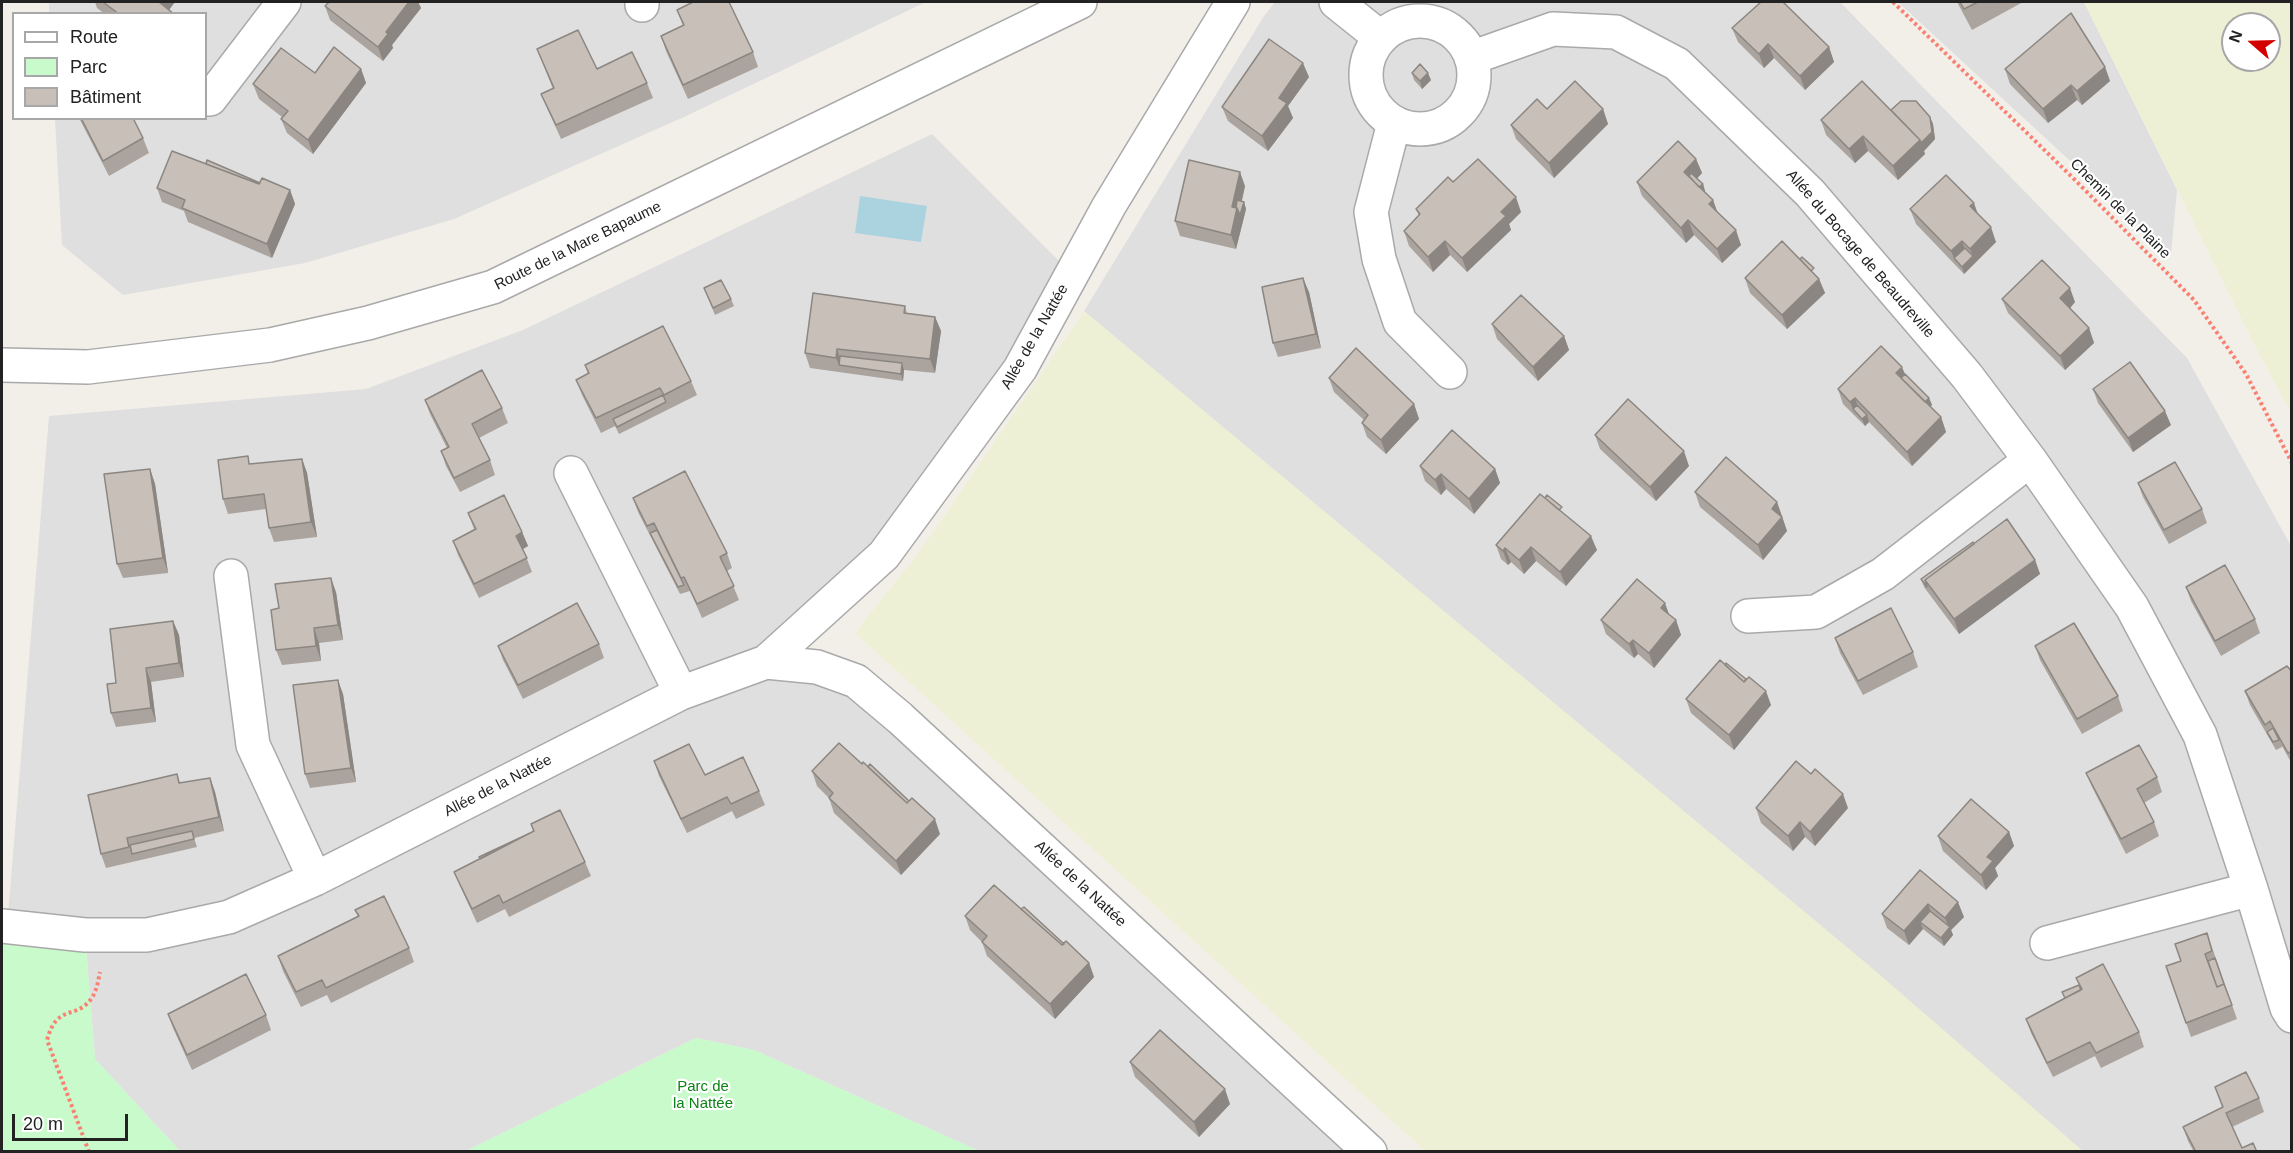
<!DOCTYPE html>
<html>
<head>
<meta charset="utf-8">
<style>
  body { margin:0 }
  #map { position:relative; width:2293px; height:1153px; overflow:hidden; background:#f2efe9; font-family:Helvetica,sans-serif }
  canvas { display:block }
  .frame { position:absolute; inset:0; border:3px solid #222; pointer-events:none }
  .legend { position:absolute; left:12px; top:12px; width:195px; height:108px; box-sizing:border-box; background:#fff; border:2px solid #a7a7a7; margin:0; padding:8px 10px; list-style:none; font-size:18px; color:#222 }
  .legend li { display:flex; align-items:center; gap:12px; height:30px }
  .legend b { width:30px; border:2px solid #a7a7a7 }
  .north { position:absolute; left:2221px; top:12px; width:60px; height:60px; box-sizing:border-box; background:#fff; border:2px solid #a7a7a7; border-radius:50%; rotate:290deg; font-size:16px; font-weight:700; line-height:24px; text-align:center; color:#222 }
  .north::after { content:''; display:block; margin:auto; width:21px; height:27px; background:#d40000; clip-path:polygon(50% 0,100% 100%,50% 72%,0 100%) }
  .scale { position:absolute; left:12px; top:1114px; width:116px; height:27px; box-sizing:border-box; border:3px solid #222; border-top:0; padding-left:8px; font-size:18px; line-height:21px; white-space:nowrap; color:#222; -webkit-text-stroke:4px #fff; paint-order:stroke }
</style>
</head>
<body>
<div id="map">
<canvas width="2293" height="1153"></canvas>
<div class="frame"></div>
<ul class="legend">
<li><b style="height:8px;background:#fff"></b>Route</li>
<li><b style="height:16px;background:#c8facc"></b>Parc</li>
<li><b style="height:16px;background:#c7bfb8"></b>Bâtiment</li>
</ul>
<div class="north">N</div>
<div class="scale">20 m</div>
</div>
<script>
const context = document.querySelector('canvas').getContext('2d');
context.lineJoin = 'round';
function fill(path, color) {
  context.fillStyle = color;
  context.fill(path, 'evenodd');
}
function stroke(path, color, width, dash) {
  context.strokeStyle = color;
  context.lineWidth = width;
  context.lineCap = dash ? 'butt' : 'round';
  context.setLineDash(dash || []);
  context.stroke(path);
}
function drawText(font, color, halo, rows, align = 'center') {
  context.font = font + ' Helvetica,sans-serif';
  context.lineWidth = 4.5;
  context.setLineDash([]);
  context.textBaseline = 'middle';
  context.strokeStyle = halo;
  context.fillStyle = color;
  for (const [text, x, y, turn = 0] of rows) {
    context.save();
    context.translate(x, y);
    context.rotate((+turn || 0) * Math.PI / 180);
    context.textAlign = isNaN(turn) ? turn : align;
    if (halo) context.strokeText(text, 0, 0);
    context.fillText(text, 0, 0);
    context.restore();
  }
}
fill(new Path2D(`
  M49,2H926L684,117L454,219L305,263L123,295L62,245L55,119L206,118V14L49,13Z
  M1275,2H1840L2187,358L2291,546V1151H2074L1084,311L1264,16Z
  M1898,2H2084L2177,190L2171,254Z
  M932,134L1072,274L884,555L767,661L817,667L1370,1151H979L754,1050L696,1038L466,1151H180L95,1059L85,935L7,927L49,416L366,389L523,330Z`), '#e0dfdf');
fill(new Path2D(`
  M2084,2H2291V413L2254,344ZM2233,24H2269V60H2233Z
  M1084,311L1872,968L2083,1151H1425L855,633L918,554Z`), '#eef0d5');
fill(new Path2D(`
  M2,926L85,935L95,1059L180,1151H2Z
  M696,1038L754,1050L979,1151H466Z`), '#c8facc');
fill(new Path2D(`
  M860,196L927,206L921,242L855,233Z`), '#aad3df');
const minor = new Path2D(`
  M642,2V5
  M1336,2L1381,38
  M1366 75a54 54 0 1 1 108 0a54 54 0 1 1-108 0Z
  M1471,58L1553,29L1616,32L1677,64L1810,193L1967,376L2030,460L2132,607L2200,735L2251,889L2287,1008L2292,1016
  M210,99L284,2
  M1394,123L1371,212L1379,259L1400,322L1450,372
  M2,365L88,367L270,345L368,323L493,287L1080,2
  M571,473L681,693
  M231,576L253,745L315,879
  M1748,616L1816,612L1883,574L2030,460
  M766,662L884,555L1020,369L1109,206L1233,2
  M2,926L85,935H147L229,917L315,879L681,693L766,662L817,667L856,681L900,718L1370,1152
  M2047,943L2251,889`);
stroke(minor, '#a9a9a9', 36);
stroke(new Path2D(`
  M1893,2L2072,177L2194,300L2246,374L2292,463
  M89,1152L47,1040C57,1003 76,1020 91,999C97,991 98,981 100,972`), '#fa8072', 4, [3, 3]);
stroke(minor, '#fff', 33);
fill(new Path2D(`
  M95,2H175L169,9L174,14H105L97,8Z
  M329,2H418L421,8L392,45L393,48L383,61L330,20L325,6Z
  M1957,2H2023L1972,30Z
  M677,10L753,52L758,67L688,99L666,51L661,36L683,26Z
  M1732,28L1829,47L1834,62L1805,90L1774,58L1764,68L1738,42Z
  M537,49L647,83L653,98L561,139L547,108L541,94L553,89Z
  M2105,67L2110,81L2082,105L2077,100L2048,123L2010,84L2005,69Z
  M361,69L366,83L313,154L287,133L281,119L282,117L259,99L253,84L315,73Z
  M1412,73L1431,80L1422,89L1414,80Z
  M1309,77L1288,106L1293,118L1268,151L1228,121L1222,107Z
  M1547,109H1603L1608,124L1554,178L1516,139L1511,125Z
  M1891,110L1930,117L1933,124L1935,139L1924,151L1925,154L1898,180L1868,151L1855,163L1826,135L1821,120Z
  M79,118H133L143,138L149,153L109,176Z
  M1696,159L1702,173L1697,178L1703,184L1705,191V192L1713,200L1717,211L1741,245L1722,263L1694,235L1686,243L1642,196L1637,182Z
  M206,164L260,183L290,190L295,204L272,258L188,222L184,211L162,202L157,188Z
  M1453,182L1521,212L1509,224L1511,230L1467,272L1450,255L1433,272L1409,246L1404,231L1419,216L1416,209Z
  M1245,186L1242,201L1244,202L1246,209L1236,249L1180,236L1175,221Z
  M1910,209L1978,214L1996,242L1964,274L1916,224Z
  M1816,276L1819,279L1825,293L1787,329L1750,293L1745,278Z
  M704,288L731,299L734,306L715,315Z
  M1309,292L1321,348L1278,357L1273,343Z
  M2002,299L2075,302L2070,308L2089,328L2094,343L2065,370L2008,313Z
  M905,306L907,313L935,317L941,331L935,373L904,370L903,381L810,368L805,353Z
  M1492,324L1564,336L1569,350L1538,381L1497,339Z
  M585,365L691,381L697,395L619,434L615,426L601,433L582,395L576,380L588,374Z
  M1329,378L1414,404L1419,419L1386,454L1367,437L1362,423L1364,420L1334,392Z
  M1838,389L1929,398L1932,405L1930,407L1941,417L1946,432L1912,466L1869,422L1865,426L1843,404Z
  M2093,389L2171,425L2133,452L2098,403Z
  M425,400L502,408L508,423L479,438L490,460L495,475L460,492L446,466L441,451L447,448L430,414Z
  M1595,435L1689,466L1656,501L1600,449Z
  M302,459L307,473L317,537L274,542L269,528L266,509L228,514L223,499L250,464Z
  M1420,466L1495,469L1500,483L1474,514L1446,489L1441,495L1425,481Z
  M150,469L155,484L168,573L123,578L117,564Z
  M2138,483L2202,509L2207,523L2169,544L2143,497Z
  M1695,492L1777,502L1787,531L1763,560L1700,507Z
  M633,498L727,553L732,568L727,571L739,600L702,618L690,591L680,594L638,512Z
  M468,513L522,532L528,546L523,549L532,572L479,598L458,555L453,541L474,529Z
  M1564,514L1597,550L1566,586L1536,561L1524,574L1511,562L1508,565L1501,559L1496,545Z
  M1974,544L2035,560L2040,574L1959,634L1924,587L1921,579Z
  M2186,587L2255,619L2260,633L2221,656L2191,601Z
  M336,592L343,640L319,643L321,661L282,665L276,650L279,608Z
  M1669,615L1676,620L1681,635L1654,668L1638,654L1634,658L1606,634L1601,620Z
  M173,621L179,635L184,677L151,682L156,722L116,727L111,713L116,683Z
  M1835,638L1913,652L1918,667L1863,695L1840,653Z
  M599,644L604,658L523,699L503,660L498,646Z
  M2035,646L2118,696L2123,711L2082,734L2040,660Z
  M1725,665L1746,679L1771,705L1734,750L1691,713L1686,699Z
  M2292,672V764L2282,746V747L2276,750L2250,705L2245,691Z
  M343,694L356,782L310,788L305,774Z
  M654,761L759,791L765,805L736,819L732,811L687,833L659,776Z
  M812,771L940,834L901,875L834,813L829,798L817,786Z
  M2086,773L2157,777L2162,792L2144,803L2154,822L2159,836L2126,854L2092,787Z
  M177,774L180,783L210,778L215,792L224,831L194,838L197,847L106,868L101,854Z
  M1756,808H1848L1815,846L1805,837L1793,851L1761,823Z
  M531,824L585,862L591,876L509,917L505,909L477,923L460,886L454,872L533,831Z
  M2009,832L2014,846L1995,868L1998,876L1986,890L1943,851L1938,836Z
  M1920,870L1964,917L1951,930L1953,935L1944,946L1923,929L1909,945L1887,928L1882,914Z
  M1021,909L1089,963L1094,977L1055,1019L987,956L982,942L970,930L965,916Z
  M355,910L409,948L414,962L331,1003L327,995L301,1007L283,971L278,956L358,916Z
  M2207,933L2237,1019L2191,1037L2166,966L2181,961Z
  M2076,978L2139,1032L2144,1047L2101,1068L2095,1056L2053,1077L2031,1033L2026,1019L2065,998L2062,992L2079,985Z
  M168,1014L266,1015L271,1030L192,1070L173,1028Z
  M1130,1062L1230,1104L1199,1137L1135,1077Z
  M2215,1087L2259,1098L2264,1112L2232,1127L2242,1148L2257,1152H2194L2188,1141L2183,1127L2222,1107Z`), '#aba49e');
fill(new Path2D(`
  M159,2H175L166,14Z
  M409,2H418L421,8L392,45L393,48L383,61L378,47L386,32Z
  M1768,44L1774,58L1764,68L1759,54Z
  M1829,47L1834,62L1805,90L1800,76Z
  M1303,63L1309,77L1288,106L1293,118L1268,151L1262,136L1279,98Z
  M2105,67L2110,81L2082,105L2077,91Z
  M361,69L366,83L313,154L308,140Z
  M1428,73L1431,80L1422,89L1420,81Z
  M2071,85L2077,100L2048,123L2043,109Z
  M1603,109L1608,124L1554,178L1549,163Z
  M1930,117L1933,124L1935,139L1924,151L1925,154L1898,180L1893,166Z
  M1863,136L1868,151L1855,163L1849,149Z
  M1696,159L1702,173L1692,184L1684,172Z
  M1240,172L1245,186L1239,212L1244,202L1246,209L1236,249L1231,235L1232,207Z
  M1703,184L1705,191L1700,196L1697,189Z
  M290,190L295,204L272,258L267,244Z
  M1516,197L1521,212L1509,224L1511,230L1467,272L1462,258L1501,212Z
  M1713,200L1718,214L1709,204Z
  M1974,203L1979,217L1970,206Z
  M1688,220L1694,235L1686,243L1681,228Z
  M1991,227L1996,242L1964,274L1962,267L1973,256L1970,249Z
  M1736,230L1741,245L1722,263L1717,249Z
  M1445,241L1450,255L1433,272L1428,257Z
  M1962,241L1967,255L1954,258L1951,251Z
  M1303,278L1309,292L1321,348L1316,334Z
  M1819,279L1825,293L1787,329L1782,315Z
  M2070,288L2075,302L2066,313L2060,298Z
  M935,317L941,331L935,373L930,359Z
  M2089,328L2094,343L2065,370L2060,356Z
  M1564,336L1569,350L1538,381L1533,367Z
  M837,349L842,364L839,365L836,358Z
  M902,363L904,370L903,381L901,374Z
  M1902,367L1908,381L1904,385L1896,373Z
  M1855,398L1860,412L1853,409L1856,417L1850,402Z
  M1929,398L1932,405L1926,412L1923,404Z
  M1414,404L1419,419L1386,454L1381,440Z
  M2165,411L2171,425L2133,452L2128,438Z
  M1867,415L1869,422L1865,426L1862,419Z
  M1941,417L1946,432L1912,466L1907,452Z
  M1684,451L1689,466L1656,501L1650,487Z
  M302,459L307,473L317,537L311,522Z
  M150,469L155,484L168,573L163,558Z
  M1495,469L1500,483L1474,514L1469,499Z
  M1441,474L1446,489L1441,495L1435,480Z
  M1777,502L1787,531L1763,560L1758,545L1772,509Z
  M522,532L528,546L521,550L516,536Z
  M1591,536L1597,550L1566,586L1560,572Z
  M1531,547L1536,561L1524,574L1519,560Z
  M1505,548L1511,562L1508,565L1503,551Z
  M2035,560L2040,574L1959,634L1954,619Z
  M331,578L336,592L343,640L338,625Z
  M1665,603L1670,617L1661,608Z
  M1676,620L1681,635L1654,668L1649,653Z
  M173,621L179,635L184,677L179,663Z
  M314,628L319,643L321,661L316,646Z
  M1633,640L1638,654L1634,658L1629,644Z
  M146,668L151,682L156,722L151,708Z
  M338,680L343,694L356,782L351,768Z
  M1766,691L1771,705L1734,750L1729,735Z
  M210,778L215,792L224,831L219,817Z
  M1843,794L1848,808L1815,846L1810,832Z
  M935,819L940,834L901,875L896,861Z
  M1800,822L1805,837L1793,851L1788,836Z
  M2009,832L2014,846L1995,868L1998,876L1986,890L1981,875L1987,857Z
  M1958,902L1964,917L1951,930L1953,935L1944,946L1941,938L1949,929L1945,918Z
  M1928,904L1933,918L1920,922L1923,929L1909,945L1904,931Z
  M1089,963L1094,977L1055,1019L1050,1004Z
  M1225,1089L1230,1104L1199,1137L1194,1122Z`), '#8b8681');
const building = new Path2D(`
  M103,2H159L174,14H119Z
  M329,2H409L386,32L388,34L378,47L325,6Z
  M693,2H729L753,52L683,85L661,36L684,25L677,10Z
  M1761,2H1783L1829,47L1800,76L1768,44L1759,54L1732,28Z
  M1960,2H1978L1964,9Z
  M2071,13L2105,67L2077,91L2071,85L2043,109L2005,69Z
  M578,30L597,69L632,52L647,83L556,125L541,94L554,88L537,49Z
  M1269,39L1303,63L1279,98L1287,103L1262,136L1222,107Z
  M334,47L361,69L308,140L281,119L288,111L253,84L281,48L315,73Z
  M1420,64L1428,73L1420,81L1412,73Z
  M1575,81L1603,109L1549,163L1511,125L1537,99L1547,109Z
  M1862,81L1920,140L1893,166L1863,136L1849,149L1821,120Z
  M1901,101H1916L1930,117L1932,132L1921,143L1920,140L1891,110Z
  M81,118H133L143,138L103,161Z
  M1678,141L1696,159L1684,172L1713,200L1709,204L1736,230L1717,249L1688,220L1681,228L1637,182Z
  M172,151L259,184L262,178L290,190L267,244L182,208L185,200L157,188Z
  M1478,159L1516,197L1501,212L1506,216L1462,258L1445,241L1428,257L1404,231L1420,214L1416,209L1448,177L1453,182Z
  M207,160L260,183L259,184L206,164Z
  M1189,160L1240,172L1232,207L1237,208L1231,235L1175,221Z
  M1691,173L1703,184L1699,187L1689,176Z
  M1946,175L1974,203L1970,206L1991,227L1970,249L1962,241L1951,251L1910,209Z
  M1237,200L1244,202L1240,215L1237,208H1236Z
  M1782,241L1819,279L1782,315L1745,278Z
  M1965,248L1973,256L1962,267L1954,258Z
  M1802,257L1814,268L1811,271L1800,259Z
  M2042,260L2070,288L2060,298L2089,328L2060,356L2002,299Z
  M1303,278L1316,334L1273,343L1262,287Z
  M721,280L731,299L713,308L704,288Z
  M813,293L905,306L904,313L935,317L930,359L837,349L836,358L805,353Z
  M1521,295L1564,336L1533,367L1492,324Z
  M663,326L691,381L664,395L660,388L596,418L576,380L589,373L585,365Z
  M1881,346L1902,367L1896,373L1941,417L1907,452L1855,398L1850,402L1838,389Z
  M1356,348L1414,404L1381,440L1362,423L1368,415L1329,378Z
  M840,356L902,363L901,374L839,365Z
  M2130,362L2165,411L2128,438L2093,389Z
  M482,370L502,408L472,424L490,460L454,478L441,451L449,447L425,400Z
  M1905,374L1929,398L1925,402L1901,378Z
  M663,395L666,402L617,427L613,419Z
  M1628,399L1684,451L1650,487L1595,435Z
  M1857,405L1867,415L1862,419L1853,409Z
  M1452,430L1495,469L1469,499L1441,474L1435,480L1420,466Z
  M248,456L249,464L302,459L311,522L269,528L264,494L223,499L218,460Z
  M1726,457L1777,502L1772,509L1782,517L1758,545L1695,492Z
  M2175,462L2202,509L2164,530L2138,483Z
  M150,469L163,558L117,564L104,474Z
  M685,471L727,553L720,557L734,586L697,604L684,577L681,578L654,523L647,526L633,498Z
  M1540,494L1591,536L1560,572L1531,547L1519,560L1505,548L1503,551L1496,545Z
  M504,495L522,532L516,536L527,558L474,584L453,541L476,529L468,513Z
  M1547,495L1562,507L1559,510L1545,498Z
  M2007,519L2035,560L1954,619L1925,580Z
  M657,530L684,585L678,587L650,533Z
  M1973,542L1974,544L1925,580L1927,587L1921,579Z
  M2225,565L2255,619L2215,641L2186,587Z
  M331,578L338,625L314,628L316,646L276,650L271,610L279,608L275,584Z
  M1637,579L1665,603L1661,608L1676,620L1649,653L1633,640L1629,644L1601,620Z
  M577,603L599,644L518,685L498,646Z
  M1891,608L1913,652L1858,681L1835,638Z
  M173,621L179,663L146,668L151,708L111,713L107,684L116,683L110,629Z
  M2074,623L2118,696L2077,719L2035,646Z
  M1720,660L1744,682L1749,677L1766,691L1729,735L1686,699Z
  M1726,663L1746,679L1744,682L1725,665Z
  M2287,666L2292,672V751L2288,753L2270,721L2265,725L2245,691Z
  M338,680L351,768L305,774L293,685Z
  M2273,728L2279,740L2273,742L2267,732Z
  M839,743L862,764L863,762L907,803L912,798L935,819L896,861L829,798L833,793L812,771Z
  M689,744L705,775L743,757L759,791L731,804L727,797L681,819L654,761Z
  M2139,745L2157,777L2137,789L2154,822L2121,839L2086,773Z
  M1796,761L1811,774L1815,769L1843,794L1810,832L1800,822L1788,836L1756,808Z
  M870,764L909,801L907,803L868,767Z
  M177,774L179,783L210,778L219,817L127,838L129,847L101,854L88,795Z
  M1971,799L2009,832L1987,857L1993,861L1981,875L1938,836Z
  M560,810L585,862L503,903L499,895L472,909L454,872L534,831L531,824Z
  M192,831L194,839L132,854L130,845Z
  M528,834L480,859L479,857Z
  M1920,870L1958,902L1945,918L1928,904L1904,931L1882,914Z
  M994,885L1062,945L1066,941L1089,963L1050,1004L982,942L987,936L965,916Z
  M384,896L409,948L326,988L322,980L296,992L278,956L359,916L355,910Z
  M1024,907L1064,944L1062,945L1021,909Z
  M1930,911L1950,927L1941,938L1920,922Z
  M2207,933L2212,951L2205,954L2217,987L2224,984L2232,1005L2186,1023L2166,966L2181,961L2175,944Z
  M2215,958L2224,984L2217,987L2208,961Z
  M2103,964L2139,1032L2096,1053L2090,1042L2047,1063L2026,1019L2082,989L2076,978Z
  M246,974L266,1015L187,1055L168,1014Z
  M2079,985L2081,990L2065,998L2062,992Z
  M1160,1030L1225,1089L1194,1122L1130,1062Z
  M2246,1072L2259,1098L2226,1113L2242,1148L2253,1143L2257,1152H2196L2183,1127L2223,1107L2215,1087Z`);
fill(building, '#c7bfb8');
stroke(building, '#8b8681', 1.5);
drawText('15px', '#222', '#fff', [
  ["Chemin de la Plaine",2120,209,45],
  ["Route de la Mare Bapaume",578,246,-26],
  ["Allée du Bocage de Beaudreville",1860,254,49],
  ["Allée de la Nattée",1035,337,-60],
  ["Allée de la Nattée",498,786,-27],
  ["Allée de la Nattée",1080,884,43]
]);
drawText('15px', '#0c8416', '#fff', [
  ["Parc de",703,1087],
  ["la Nattée",703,1104]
]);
</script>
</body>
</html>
